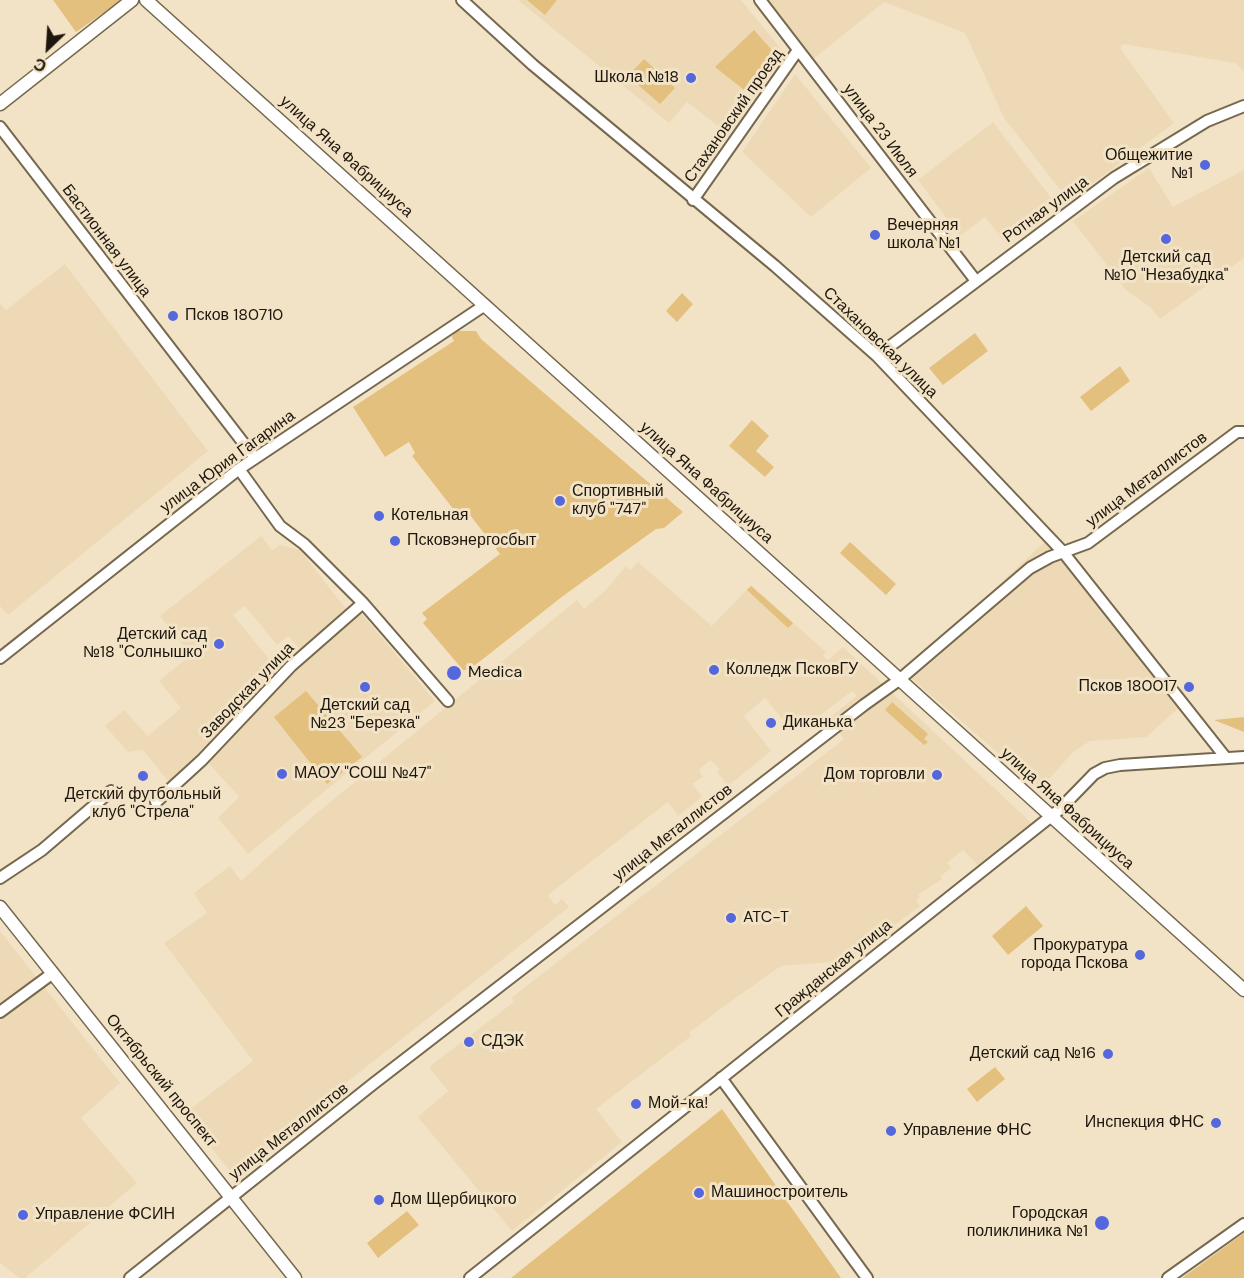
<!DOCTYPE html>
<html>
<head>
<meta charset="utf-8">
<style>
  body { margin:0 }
  #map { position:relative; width:1244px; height:1278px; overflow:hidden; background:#f3e3c6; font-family:"DM Sans",sans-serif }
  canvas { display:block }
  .north { position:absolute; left:18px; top:18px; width:60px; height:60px; -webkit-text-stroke:4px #f3e3c6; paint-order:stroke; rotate:205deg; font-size:16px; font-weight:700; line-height:24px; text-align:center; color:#1c160c }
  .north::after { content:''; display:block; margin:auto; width:21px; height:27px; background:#1c160c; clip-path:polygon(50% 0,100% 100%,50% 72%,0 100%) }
</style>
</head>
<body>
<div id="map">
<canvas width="1244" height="1278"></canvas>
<div class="north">С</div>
</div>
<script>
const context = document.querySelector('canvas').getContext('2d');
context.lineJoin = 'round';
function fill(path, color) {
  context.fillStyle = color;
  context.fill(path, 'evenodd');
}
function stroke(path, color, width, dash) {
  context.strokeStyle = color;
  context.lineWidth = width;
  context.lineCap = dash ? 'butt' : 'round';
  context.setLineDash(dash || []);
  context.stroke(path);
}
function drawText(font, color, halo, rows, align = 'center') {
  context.font = font + ' "DM Sans",sans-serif';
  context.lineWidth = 6;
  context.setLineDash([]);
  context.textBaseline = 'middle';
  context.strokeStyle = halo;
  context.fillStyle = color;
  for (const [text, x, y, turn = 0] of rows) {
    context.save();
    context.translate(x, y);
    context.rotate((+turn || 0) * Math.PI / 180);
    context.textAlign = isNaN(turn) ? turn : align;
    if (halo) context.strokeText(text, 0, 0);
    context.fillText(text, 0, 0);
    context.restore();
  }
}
fill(new Path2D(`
  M518,0H741L785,54L727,133L687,102L669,123Z
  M765,0H1244V71L1235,63L1123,44L1120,48L1174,123L1069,201L1004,118L965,33L884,2L812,60Z
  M795,74L871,168L811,217L742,152Z
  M993,122L1055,203L1004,242L985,217L960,236L918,180Z
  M1149,168L1173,207L1244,170V258L1160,319L1151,308L1125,289L1073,221Z
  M65,264L208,451L8,615L0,606V304L6,310Z
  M1053,534L1189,699L1146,737L1090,741L1073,752L1040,789L905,673Z
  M261,536L272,550L280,545L300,550L346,609L300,649L288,636L277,645L245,606L233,615L279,671L239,715L169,782L143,750L128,752L105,726L124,710L148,736L181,708L159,681L191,655L160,616Z
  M638,562L712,626L751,585L826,652L823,656L828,660L843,647L1039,830L985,873L963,850L947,863L951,868L941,876L942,879L918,895L920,897L916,901L920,906L847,961L781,966L723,1007L689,1033L691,1036L596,1109L622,1142L512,1231L418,1117L448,1091L429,1067L514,1002L511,998L844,739L829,718L857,696L852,691L800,731L789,717L782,719L765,698L744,716L771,751L728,786L717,772L720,769L710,760L699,770L703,777L692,784L702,797L678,816L668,802L548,895L555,905L562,899L569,907L337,1090L342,1096L238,1181L184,1114L253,1061L164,943L207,913L194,893L230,866L241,881L312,817L577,600L584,609L605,591L626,566L630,570Z
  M361,613L435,701L248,854L218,818L239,797L207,761L314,653Z
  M0,931L120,1083L81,1118L137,1183L25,1278H19L0,1263Z`), '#edd9b5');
fill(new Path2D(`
  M53,0H122L76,32Z
  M527,0H557L545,15Z
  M754,30L776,55L748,93L715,67Z
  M644,59L675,88L660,104L628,76Z
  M682,293L693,304L677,322L666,311Z
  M455,331H476L481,339L683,512L664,528L656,529L563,596L469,670H463L423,623L427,619L422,613L500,554L470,515L461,519L412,456L415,453L409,442L385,457L353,407L454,341L452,337Z
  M975,333L988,351L943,385L929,368Z
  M1120,366L1130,381L1091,411L1080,397Z
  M752,420L769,436L756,451L774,467L765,477L729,446Z
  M850,542L896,584L886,595L840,553Z
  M751,586L793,623L788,628L747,590Z
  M306,691L362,757L327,784L274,717Z
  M892,702L928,734L924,739L928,742L924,745L885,710Z
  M1244,717V732L1214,720Z
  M1026,906L1043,926L1008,955L992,936Z
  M995,1067L1005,1079L977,1102L967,1089Z
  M722,1109L841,1278H511Z
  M407,1211L419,1225L378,1258L367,1243Z
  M1244,1233V1278H1182Z`), '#e4c07e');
const minor = new Path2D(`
  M462,0L533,65L775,266L877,356L1063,552L1226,758
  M760,0L976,281
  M0,127L255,458
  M693,200L798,50
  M877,356L1114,178L1207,121L1244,106
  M239,469L280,526L304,544L363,603L448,701
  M0,658L239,469L485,305
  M156,802L202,760L291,666L363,603
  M0,878L42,850L111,791
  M0,1012L53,973
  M721,1078L867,1278
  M130,1278L373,1084L864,705L899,680L1030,568L1050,557L1088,543L1237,432H1244
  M470,1278L1059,810L1094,774L1105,768L1120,765L1244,757
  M1168,1278L1244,1224`);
const major = new Path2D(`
  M146,0L1244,990
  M0,104L132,0
  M0,907L295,1278`);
stroke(minor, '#76684e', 14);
stroke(major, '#76684e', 15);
stroke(minor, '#fff', 10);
stroke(major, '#fff', 12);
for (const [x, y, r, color] of [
  [691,78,6,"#5467dd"],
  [1205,165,6,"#5467dd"],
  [875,235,6,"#5467dd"],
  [1166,239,6,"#5467dd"],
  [173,316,6,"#5467dd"],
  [560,501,6,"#5467dd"],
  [379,516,6,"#5467dd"],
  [395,541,6,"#5467dd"],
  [219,644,6,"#5467dd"],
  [714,670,6,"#5467dd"],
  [454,673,8,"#5467dd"],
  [365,687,6,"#5467dd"],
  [1189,687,6,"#5467dd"],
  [771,723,6,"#5467dd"],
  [282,774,6,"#5467dd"],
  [937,775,6,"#5467dd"],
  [143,776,6,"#5467dd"],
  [731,918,6,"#5467dd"],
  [1140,955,6,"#5467dd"],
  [469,1042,6,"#5467dd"],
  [1108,1054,6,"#5467dd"],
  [636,1104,6,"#5467dd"],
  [1216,1123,6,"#5467dd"],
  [891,1131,6,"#5467dd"],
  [699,1193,6,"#5467dd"],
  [379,1200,6,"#5467dd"],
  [23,1215,6,"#5467dd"],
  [1102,1223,8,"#5467dd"]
]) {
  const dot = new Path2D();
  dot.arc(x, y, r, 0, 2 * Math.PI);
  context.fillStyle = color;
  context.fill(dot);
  stroke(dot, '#f3e3c6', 2);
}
drawText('16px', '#1c160c', '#f3e3c6', [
  ["Школа №18",679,78,"right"],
  ["Общежитие",1193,156,"right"],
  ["№1",1193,174,"right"],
  ["Вечерняя",887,226],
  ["школа №1",887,244],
  ["Детский сад",1166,258,"center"],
  ["№10 \"Незабудка\"",1166,276,"center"],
  ["Псков 180710",185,316],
  ["Спортивный",572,492],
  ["клуб \"747\"",572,510],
  ["Котельная",391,516],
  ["Псковэнергосбыт",407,541],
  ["Детский сад",207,635,"right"],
  ["№18 \"Солнышко\"",207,653,"right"],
  ["Колледж ПсковГУ",726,670],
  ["Medica",468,673],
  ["Псков 180017",1177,687,"right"],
  ["Детский сад",365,706,"center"],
  ["№23 \"Березка\"",365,724,"center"],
  ["Диканька",783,723],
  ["МАОУ \"СОШ №47\"",294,774],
  ["Дом торговли",925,775,"right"],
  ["Детский футбольный",143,795,"center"],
  ["клуб \"Стрела\"",143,813,"center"],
  ["ATC-T",743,918],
  ["Прокуратура",1128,946,"right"],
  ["города Пскова",1128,964,"right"],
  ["СДЭК",481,1042],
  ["Детский сад №16",1096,1054,"right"],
  ["Мой-ка!",648,1104],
  ["Инспекция ФНС",1204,1123,"right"],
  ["Управление ФНС",903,1131],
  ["Машиностроитель",711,1193],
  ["Дом Щербицкого",391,1200],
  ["Городская",1088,1214,"right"],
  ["поликлиника №1",1088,1232,"right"],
  ["Управление ФСИН",35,1215]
], 'left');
drawText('16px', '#1c160c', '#f3e3c6', [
  ["Стахановский проезд",734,116,-55],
  ["улица 23 Июля",880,131,53],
  ["улица Яна Фабрициуса",346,157,42],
  ["Ротная улица",1046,210,-36],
  ["Бастионная улица",106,241,53],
  ["Стахановская улица",880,343,44],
  ["улица Юрия Гагарина",228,462,-36],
  ["улица Металлистов",1147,480,-37],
  ["улица Яна Фабрициуса",706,483,42],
  ["Заводская улица",248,691,-46],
  ["улица Яна Фабрициуса",1067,809,42],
  ["улица Металлистов",673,833,-38],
  ["Гражданская улица",834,969,-39],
  ["Октябрьский проспект",161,1081,51],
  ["улица Металлистов",289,1132,-38]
]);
</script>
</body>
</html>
